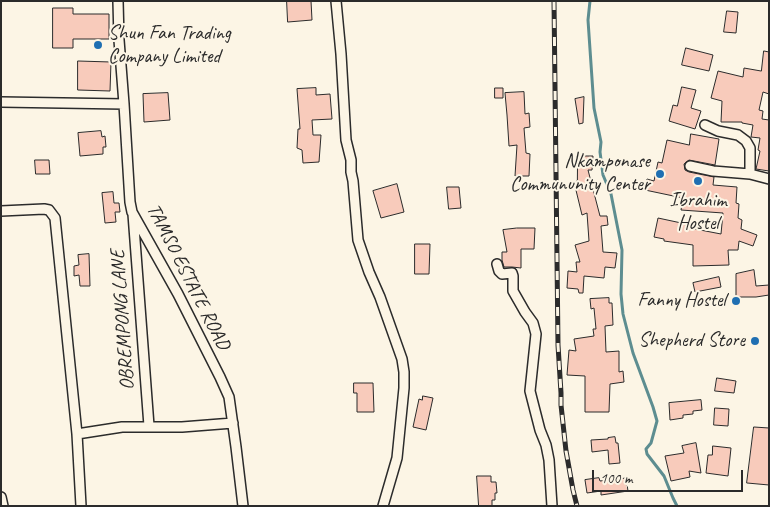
<!DOCTYPE html>
<html>
<head>
<meta charset="utf-8">
<style>
  body { margin:0 }
  #map { position:relative; width:770px; height:507px; overflow:hidden; background:#fcf5e5; font-family:Caveat,sans-serif }
  canvas { display:block }
  .frame { position:absolute; inset:0; border:2px solid #2b2b2b; pointer-events:none }
  .scale { position:absolute; left:592px; top:470px; width:151px; height:22px; box-sizing:border-box; border:2px solid #2b2b2b; border-top:0; padding-left:6px; font-size:15px; line-height:18px; white-space:nowrap; color:#2b2b2b; -webkit-text-stroke:4px #fcf5e5; paint-order:stroke }
</style>
</head>
<body>
<div id="map">
<canvas width="770" height="507"></canvas>
<div class="frame"></div>
<div class="scale">100 m</div>
</div>
<script>
const context = document.querySelector('canvas').getContext('2d');
context.lineJoin = 'round';
function stroke(path, color, width, dash) {
  context.strokeStyle = color;
  context.lineWidth = width;
  context.lineCap = dash ? 'butt' : 'round';
  context.setLineDash(dash || []);
  context.stroke(path);
}
function fill(path, color) {
  context.fillStyle = color;
  context.fill(path, 'evenodd');
}
function drawText(font, color, halo, rows, align = 'center') {
  context.font = font + ' Caveat,sans-serif';
  context.lineWidth = 4;
  context.setLineDash([]);
  context.textBaseline = 'middle';
  context.strokeStyle = halo;
  context.fillStyle = color;
  for (const [text, x, y, turn = 0] of rows) {
    context.save();
    context.translate(x, y);
    context.rotate((+turn || 0) * Math.PI / 180);
    context.textAlign = isNaN(turn) ? turn : align;
    if (halo) context.strokeText(text, 0, 0);
    context.fillText(text, 0, 0);
    context.restore();
  }
}
stroke(new Path2D(`
  M590,1L588,20L594,108L601,142L600,152L603,175L611,194L622,250L621,294L623,314L633,353L653,407L657,421L651,443L646,449L647,454L664,476L673,498L677,506`), '#5d8d90', 3);
const building = new Path2D(`
  M287,1H311L312,20L288,22Z
  M53,8H73V14H109V39H73V48H53Z
  M727,11L738,12L736,33L724,32Z
  M686,48L713,55L709,71L682,65Z
  M764,51L769,52V94L763,92L759,110L763,111L762,119L769,120V171L756,169L760,151L758,150L760,138L751,137L753,125L742,123V122H721L722,101L711,98L718,71L743,77L744,68L761,71Z
  M78,61L111,62L110,91L78,90Z
  M682,87L696,90L691,108L701,111L695,129L669,121L673,105L677,106Z
  M316,88V95L330,94L332,119L312,120L313,135H321L319,162L303,163L302,150L297,148L298,129H300L297,89Z
  M495,88H503V98H495Z
  M524,92L525,114L529,113L530,127L524,128L526,153L530,154L529,176H515L517,145L509,146L507,115L505,93Z
  M168,93L170,120L144,122L143,94Z
  M584,97L583,123L579,124L575,99Z
  M101,131L102,137L105,136L106,147H103V154L80,156L78,133Z
  M691,134L719,139L715,165L689,160L684,164L685,170L689,172L714,177L713,185L737,187L736,203L739,204L738,218L742,220L741,229L757,235L753,246L739,241L738,250H728L729,265L693,266V245L664,241V239L654,237L658,218L686,224V226H690V228L721,234L723,213L681,210L683,198L645,190L647,179L654,181L658,162L662,163L667,140L689,145Z
  M578,156H593L592,170H588L600,216H607L608,225L601,226L603,252L617,253L615,268L605,267L604,278L584,276L583,293H579L578,289L567,288L568,271L577,272L576,262H580L575,245L589,241L587,213L582,215L574,182L577,181Z
  M35,160H49L50,174H36Z
  M397,184L404,212L381,218L373,191Z
  M447,187H459L461,208L449,209Z
  M113,192L114,203H119L120,212H115L116,222L105,223L102,193Z
  M517,228H535L534,249H521V268L512,267H504L502,260V252H507L503,230Z
  M415,244H430L429,274H415Z
  M89,254L90,286H80L79,275L74,276V266L79,265L78,255Z
  M754,270L756,286L769,285V295L756,297H736V274Z
  M719,277L721,287L695,292L693,283Z
  M609,298V303H612L613,325L605,326L606,352L619,351V372L623,371L624,382L610,384L609,412H585V376L567,375L569,350L576,351L574,339L594,336L593,329H596L594,308L591,309L590,299Z
  M717,378L736,381L734,393L715,391Z
  M354,383H373L374,412H357V393H354Z
  M423,396L433,398L426,430L413,427L419,399L422,400Z
  M701,400L702,410L693,411V414L683,415V418L670,420L669,403Z
  M715,408L729,409L728,426L714,425Z
  M754,427L769,428V485L747,483Z
  M615,437L616,443H618L620,463L609,464L608,450L592,452L591,440L608,439V438Z
  M696,443L701,473L689,471L690,477L671,481L665,456L684,453L682,446Z
  M713,446L731,448L728,476L706,473L708,455H712Z
  M477,476H491V482H496L497,493H495V500H492V506H479Z
  M599,478L600,481L626,478L628,491L601,495V491L587,493L585,480Z`);
fill(building, '#f8cbbb');
stroke(building, '#2b2b2b', 1);
const minor = new Path2D(`
  M118,1L119,40L124,104L130,202L132,212L178,294L220,377L229,397L236,447L243,506
  M336,1L341,54L346,140L351,160V172L353,181L358,240L369,272L380,297L402,359L404,372V388L397,458L383,506
  M1,102L124,104
  M705,125L718,131L738,135L746,141L750,148V174
  M690,166L713,171L750,174L769,179
  M1,211L44,209L49,210L55,218L77,434L81,506
  M133,214L149,426
  M497,264L499,271L502,274L512,273L513,276V291L525,312L533,323L536,334L530,391L540,430L546,445L549,460L552,506
  M77,434L122,427H182L233,423
  M1,497L3,506`);
stroke(minor, '#2b2b2b', 12);
stroke(minor, '#fcf5e5', 9);
const rail = new Path2D(`
  M554,1L558,345L561,393V405L566,451L573,490L577,506`);
stroke(rail, '#2b2b2b', 5);
stroke(rail, '#fcf5e5', 3, [9]);
for (const [x, y, r, color] of [
  [98,45,5,"#1f6fb2"],
  [660,174,5,"#1f6fb2"],
  [698,181,5,"#1f6fb2"],
  [736,301,5,"#1f6fb2"],
  [755,341,5,"#1f6fb2"]
]) {
  const dot = new Path2D();
  dot.arc(x, y, r, 0, 2 * Math.PI);
  context.fillStyle = color;
  context.fill(dot);
  stroke(dot, '#fcf5e5', 2);
}
drawText('20px', '#2b2b2b', '#fcf5e5', [
  ["Shun Fan Trading",108,34,"left"],
  ["Company Limited",108,57,"left"],
  ["Nkamponase",650,162],
  ["Commununity Center",650,185],
  ["Ibrahim",698,201,"center"],
  ["Hostel",698,224,"center"],
  ["Fanny Hostel",726,301],
  ["Shepherd Store",745,341]
], 'right');
drawText('20px', '#2b2b2b', '#fcf5e5', [
  ["TAMSO ESTATE ROAD",188,277,63],
  ["OBREMPONG LANE",123,320,-94]
]);
</script>
</body>
</html>
